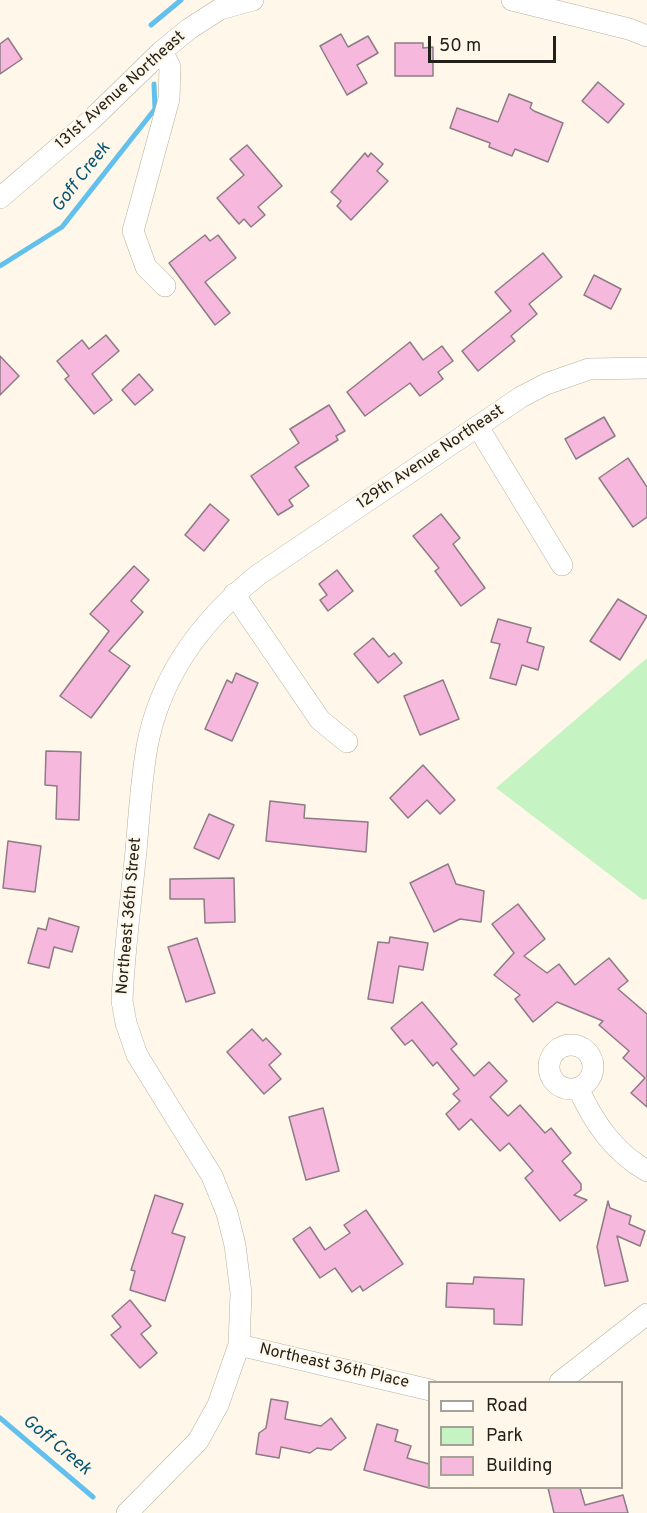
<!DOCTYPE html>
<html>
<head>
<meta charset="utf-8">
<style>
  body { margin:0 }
  #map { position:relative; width:647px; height:1513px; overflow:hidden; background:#fff8ea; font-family:Overpass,sans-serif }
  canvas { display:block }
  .legend { position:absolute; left:428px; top:1381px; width:195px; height:108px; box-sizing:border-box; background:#fff8ea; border:2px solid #a7a297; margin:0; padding:8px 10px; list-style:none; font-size:18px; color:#23201a }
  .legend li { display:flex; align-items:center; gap:12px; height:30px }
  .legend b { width:30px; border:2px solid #a7a297 }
  .scale { position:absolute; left:428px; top:36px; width:128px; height:27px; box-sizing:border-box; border:3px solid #23201a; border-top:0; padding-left:8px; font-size:18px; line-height:21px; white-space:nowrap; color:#23201a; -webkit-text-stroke:4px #fff8ea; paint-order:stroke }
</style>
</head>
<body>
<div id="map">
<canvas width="647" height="1513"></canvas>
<ul class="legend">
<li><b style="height:8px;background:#fff"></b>Road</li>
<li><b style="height:16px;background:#c6f3c2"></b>Park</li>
<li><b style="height:16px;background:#f7b8de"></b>Building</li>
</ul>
<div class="scale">50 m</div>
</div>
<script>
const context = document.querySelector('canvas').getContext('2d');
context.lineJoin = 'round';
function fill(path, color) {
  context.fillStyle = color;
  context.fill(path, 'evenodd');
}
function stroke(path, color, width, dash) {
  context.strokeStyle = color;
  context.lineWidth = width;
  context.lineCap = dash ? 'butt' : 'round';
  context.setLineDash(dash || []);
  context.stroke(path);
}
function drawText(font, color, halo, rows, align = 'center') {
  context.font = font + ' Overpass,sans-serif';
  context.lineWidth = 4.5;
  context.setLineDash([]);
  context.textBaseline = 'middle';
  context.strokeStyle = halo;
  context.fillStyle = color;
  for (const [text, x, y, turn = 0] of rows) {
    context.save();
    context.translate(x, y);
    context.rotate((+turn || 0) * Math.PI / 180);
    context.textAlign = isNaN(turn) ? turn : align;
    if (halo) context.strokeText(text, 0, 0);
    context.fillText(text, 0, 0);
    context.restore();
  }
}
fill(new Path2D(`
  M647,658V899L643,900L496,788Z`), '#c6f3c2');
stroke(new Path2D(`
  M151,25L181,0
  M0,266L62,227L155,109L154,84
  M0,1418L93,1497`), '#63c0ed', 5);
const building = new Path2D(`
  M341,34L348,47L368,36L378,53L357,65L367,83L347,95L320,46Z
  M8,38L22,59L0,74V44Z
  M395,43H423V48L433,47V76H395Z
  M598,82L624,104L608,123L582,101Z
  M509,94L532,103L530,108L534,111L563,123L548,162L515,149L512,156L489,147L490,143L450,128L457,108L498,122Z
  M247,145L282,186L258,207L265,215L251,227L244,219L239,224L217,198L244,175L230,159Z
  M365,153L368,157L371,153L383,164L377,171L388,181L351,220L337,206L341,201L331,192Z
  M205,235L210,241L218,235L236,258L205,282L230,313L215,325L169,263Z
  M543,253L562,277L529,304L537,314L511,336L515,341L478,371L462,351L511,311L495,292Z
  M594,275L621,289L611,309L584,295Z
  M106,335L119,351L92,374L112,400L94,414L65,379L69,376L57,361L82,340L89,349Z
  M410,342L423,360L442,346L453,361L438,372L443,379L420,396L410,383L365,416L347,392Z
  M0,356L19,376L0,395Z
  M139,374L153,390L135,405L122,390Z
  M329,405L345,431L336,436L338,440L295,467L309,486L289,500L293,506L278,515L251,476L299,443L290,429Z
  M604,417L615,436L576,459L565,439Z
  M628,458L647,487V517L633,527L599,478Z
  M210,504L229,520L204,551L185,535Z
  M441,514L460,538L453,544L485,588L461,606L435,571L439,568L413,536Z
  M134,566L149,580L131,601L143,612L109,651L130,666L91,718L60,696L109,631L90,614Z
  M337,570L353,591L328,611L320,600L327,595L319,584Z
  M618,599L647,616L620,660L590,641Z
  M498,619L531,628L527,642L544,647L538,670L522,665L516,685L490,678L500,644L491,642Z
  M373,638L389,657L394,653L402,663L378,683L354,654Z
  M236,673L258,683L232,741L205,729L227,680L232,683Z
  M443,680L459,719L420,735L404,696Z
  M46,751L81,752L79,820L56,819L57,786L45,785Z
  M423,765L455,800L440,814L427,800L408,818L390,798Z
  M270,801L305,805L304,818L368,822L366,852L266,841Z
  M209,814L234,825L219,859L194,848Z
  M8,841L41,846L35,892L3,888Z
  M448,864L456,884L484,891L481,922L460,919L434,932L410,883Z
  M234,878L235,922L205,923L204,899H170V879Z
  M518,904L545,939L524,956L547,973L559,964L575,985L609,958L628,981L618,989L647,1014V1107L631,1093L645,1078L623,1058L629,1051L599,1025L603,1021L557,1002L533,1022L515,999L520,995L494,975L514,953L492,924Z
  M49,918L79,927L72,952L54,947L49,968L28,963L38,928L46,930Z
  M390,937L428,943L423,970L399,966L393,1003L368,999L378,942L389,943Z
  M197,938L215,993L186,1002L168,947Z
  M422,1002L457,1044L451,1049L474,1076L489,1062L507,1081L490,1097L508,1116L520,1105L545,1133L551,1128L571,1153L562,1161L581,1184V1190L574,1195L587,1200L560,1221L525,1178L533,1171L509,1143L500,1151L471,1119L459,1130L446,1114L460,1101L453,1094L459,1089L437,1062L433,1066L412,1040L405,1045L391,1028Z
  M252,1029L263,1041L266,1038L281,1054L269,1065L281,1079L264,1094L227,1052Z
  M323,1108L339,1171L306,1180L289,1117Z
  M155,1195L183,1204L172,1233L185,1237L165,1301L130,1290L135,1271L131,1270Z
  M608,1201L610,1208L631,1216L629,1224L645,1231L640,1246L617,1236L628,1281L605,1286L597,1247Z
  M366,1210L403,1264L363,1291L360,1286L352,1292L335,1268L320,1278L293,1239L310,1227L325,1250L350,1233L344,1225Z
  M474,1277L524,1279L522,1325L494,1324V1309L446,1307L447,1283L473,1284Z
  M130,1300L151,1326L141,1334L157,1353L140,1368L111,1335L121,1327L112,1316Z
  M271,1399L288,1402L285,1419L321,1426L331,1418L346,1438L331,1450L317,1448L310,1453L281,1447L279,1458L256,1454L259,1433L266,1428Z
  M377,1424L398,1430L395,1441L411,1446L407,1458L429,1464V1488L364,1470Z
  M548,1488H580L585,1505L623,1495L628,1513H554Z`);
fill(building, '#f7b8de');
stroke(building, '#8d7b85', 1.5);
const minor = new Path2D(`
  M512,0L629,29L647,36
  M162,51L170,67L169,99L133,231L146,267L165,286
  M0,198L91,120L162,51L189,29L220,9L253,0
  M478,427L562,565
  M234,594L320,720L347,742
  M549 1067a22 22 0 1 1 44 0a22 22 0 1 1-44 0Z
  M578,1088C594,1123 614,1152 647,1171
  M239,1345L430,1390
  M560,1382L647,1314
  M127,1513L198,1441L218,1405L239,1345L241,1293L235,1245L227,1213L212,1176L137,1055L126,1023L122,1001C124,951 131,901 136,851C139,817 141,781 147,747C160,676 203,619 258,575L521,397L546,384L589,369L647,368`);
stroke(minor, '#b8b09e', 22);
stroke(minor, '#fff', 21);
drawText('16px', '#23201a', '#fff8ea', [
  ["131st Avenue Northeast",121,91,-42],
  ["129th Avenue Northeast",431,458,-34],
  ["Northeast 36th Street",130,916,-85],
  ["Northeast 36th Place",334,1367,13]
]);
drawText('italic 18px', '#045573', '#fff8ea', [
  ["Goff Creek",82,178,-52],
  ["Goff Creek",56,1446,40]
]);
</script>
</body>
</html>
